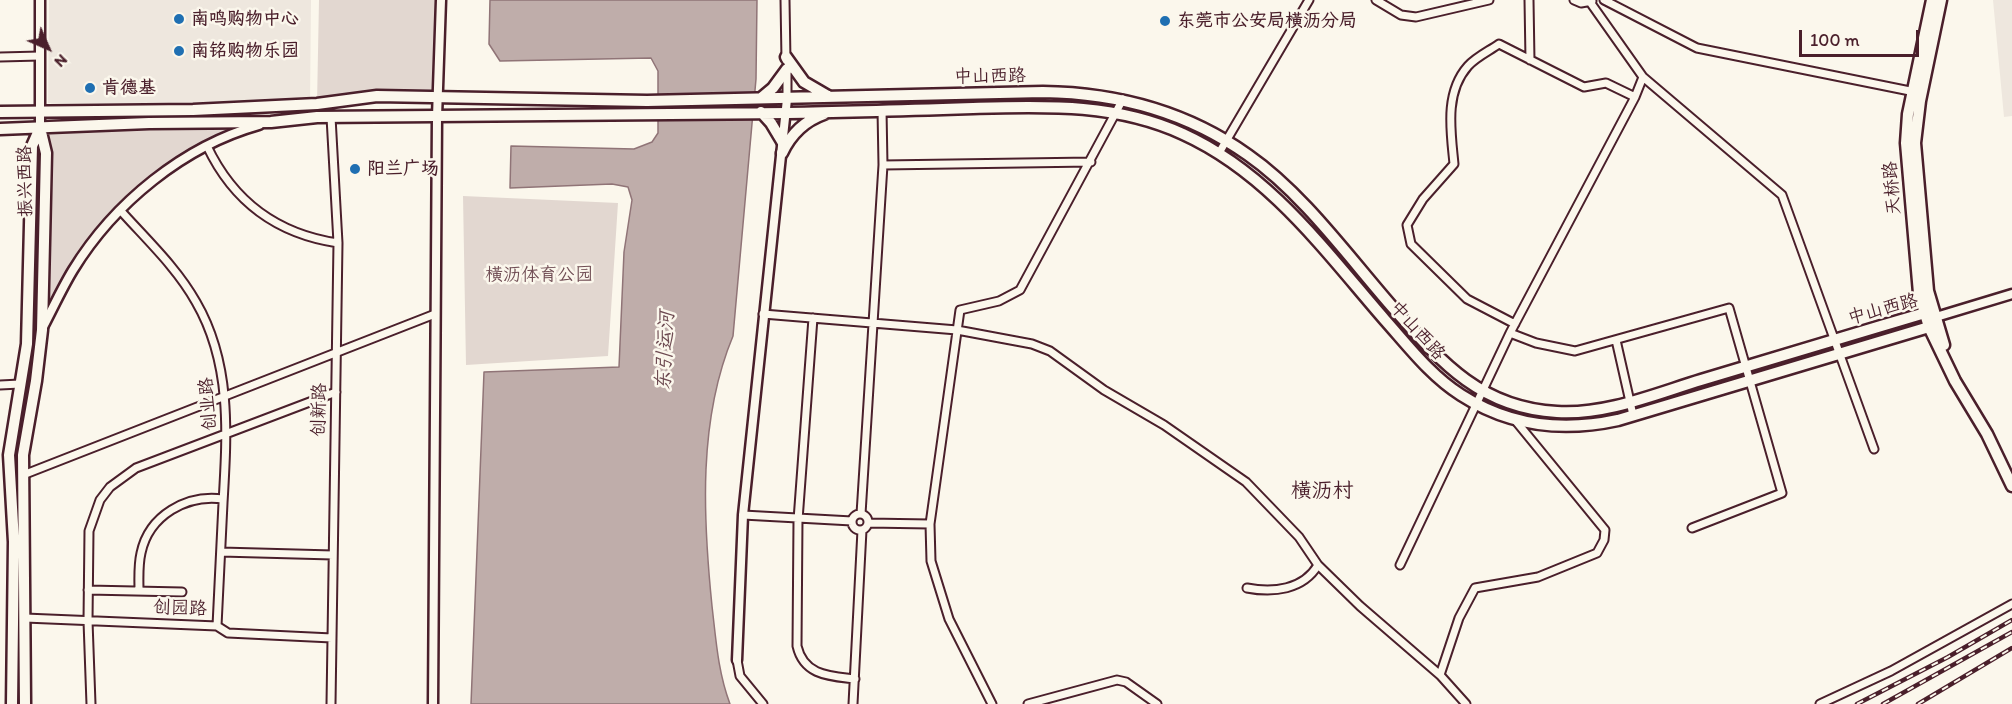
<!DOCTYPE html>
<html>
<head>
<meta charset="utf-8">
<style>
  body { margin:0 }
  #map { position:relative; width:2012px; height:704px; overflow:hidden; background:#fbf7ec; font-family:Itim,sans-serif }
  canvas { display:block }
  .north { position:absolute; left:18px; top:18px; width:60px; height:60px; -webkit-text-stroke:4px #fbf7ec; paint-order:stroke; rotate:135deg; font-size:16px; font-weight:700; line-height:24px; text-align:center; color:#4a1f2b }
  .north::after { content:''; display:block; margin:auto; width:21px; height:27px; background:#4a1f2b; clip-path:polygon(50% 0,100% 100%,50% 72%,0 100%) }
  .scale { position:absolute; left:1799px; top:30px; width:120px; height:27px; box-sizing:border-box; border:3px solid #4a1f2b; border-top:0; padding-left:8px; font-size:18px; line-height:21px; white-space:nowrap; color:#4a1f2b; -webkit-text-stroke:4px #fbf7ec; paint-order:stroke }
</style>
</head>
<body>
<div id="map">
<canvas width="2012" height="704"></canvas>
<div class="north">N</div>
<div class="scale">100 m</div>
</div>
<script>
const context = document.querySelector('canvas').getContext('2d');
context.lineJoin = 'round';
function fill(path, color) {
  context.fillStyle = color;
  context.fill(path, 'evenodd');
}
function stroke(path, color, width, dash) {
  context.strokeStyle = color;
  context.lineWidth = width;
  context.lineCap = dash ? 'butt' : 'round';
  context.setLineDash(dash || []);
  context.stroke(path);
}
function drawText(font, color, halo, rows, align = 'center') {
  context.font = font + ' Itim,"LXGW WenKai TC",sans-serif';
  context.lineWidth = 5;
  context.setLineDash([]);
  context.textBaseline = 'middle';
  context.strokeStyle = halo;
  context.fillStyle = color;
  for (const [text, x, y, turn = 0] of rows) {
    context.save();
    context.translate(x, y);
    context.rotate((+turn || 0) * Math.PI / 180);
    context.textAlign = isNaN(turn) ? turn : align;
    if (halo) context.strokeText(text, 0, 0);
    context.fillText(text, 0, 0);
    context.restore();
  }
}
fill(new Path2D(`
  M49,0H311L310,103H48Z
  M1993,0H2012V116L2004,117Z`), '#eee7de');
fill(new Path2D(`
  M319,0H441L439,96L317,104Z
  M271,122L237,132L156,180L95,239L42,330V128Z
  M463,196L618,203L608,356L466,365Z`), '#e2d7d0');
const water = new Path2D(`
  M490,0H757L756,79L733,336C698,420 703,517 712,606C716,640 718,672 730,704H471L484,372L619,367L624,252L632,200L628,187L612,184L510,188L511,146L634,149L652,142L658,133V71L651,58L500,61L489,44Z`);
fill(water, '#bfadaa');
stroke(water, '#907477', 1.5);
const minor = new Path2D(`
  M785,0L786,60
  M1376,0L1401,15L1416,17L1489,0
  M1529,0L1530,60
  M1574,0L1581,3L1592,1
  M1604,0L1697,48L1915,92
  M1590,2L1643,77L1782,195L1874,449
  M0,57L40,56
  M787,72V99
  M331,117L338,243L331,704
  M207,146C233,201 277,234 338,243
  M1219,153L1309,0
  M883,165L1091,162
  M121,211C147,240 177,268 196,302C232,364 227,434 223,503C221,544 219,585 217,626
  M763,314L957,330L1032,344L1050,351L1104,390L1164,425L1246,482L1299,537L1318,565L1360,606L1440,675L1466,704
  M813,318L798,520L797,646C804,676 830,676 855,679
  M1515,324L1467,299L1411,244L1407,225L1423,199L1454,164C1451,132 1444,93 1468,66C1476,57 1489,51 1499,44L1584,87L1606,83L1635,97
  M1510,333L1536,343L1575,351L1729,308L1782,493L1692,528
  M1616,340L1633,415
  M0,385L20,384
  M23,475L435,314
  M852 522a8 8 0 1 1 16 0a8 8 0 1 1-16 0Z
  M861,514L883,165L882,110
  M743,515L852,521
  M868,523L930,524
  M221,552L333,555
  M1400,565L1510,333L1635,97L1643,77
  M1247,588C1273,593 1303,590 1318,565
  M88,590L182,592
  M139,591C139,579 138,566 141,553C149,515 187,494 223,499
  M25,618L217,626L228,633L332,638
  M737,660L740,676L763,704
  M1440,675L1459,618L1475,588L1538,577L1597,553L1604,540L1605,530L1515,420
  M91,704L88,621L89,531L100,500L110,487L136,468L336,392
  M853,704L862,530
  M992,704L949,619L931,561L930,524L960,310L999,301L1020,290L1123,99
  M1028,704L1117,680L1126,682L1157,704
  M1820,704L1891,671L2012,604`);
const tertiary = new Path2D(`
  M40,128V0
  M1936,317L2012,294
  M43,327C53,308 62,288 73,270C114,203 184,146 259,125
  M737,660L743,515L787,99
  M433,704L437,117L441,0`);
const secondary = new Path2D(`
  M1932,0L1908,114L1906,143L1919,293L1929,327L1955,381L1987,434L2012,486
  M1941,0L1920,101L1915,143L1928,291L1944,345
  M786,57L804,82L828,96
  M761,98L773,88L787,69
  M0,112L193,110L317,104L377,96L647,101L1043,92C1118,93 1186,111 1248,155C1304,194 1350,259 1395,310C1442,363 1481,408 1557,412C1606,415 1655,394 1701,380C1775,358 1850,335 1925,313L1936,317
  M761,112L771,123L783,143
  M0,129L149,123L271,122L317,117C474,116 631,114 788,113C849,112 911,110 973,108C1045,106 1116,103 1183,134C1269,173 1325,251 1385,320C1409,347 1431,376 1461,395C1509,426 1563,432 1618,420L1929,327L1936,317
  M782,153C791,134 804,121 824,114
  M12,704L14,542L9,455L27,344L32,146L40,128
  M25,704L23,455L36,381L42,330L46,153L40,128`);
stroke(minor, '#4a1f2b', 11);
stroke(tertiary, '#4a1f2b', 13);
stroke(secondary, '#4a1f2b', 15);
stroke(minor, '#fbf7ec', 7);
stroke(tertiary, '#fbf7ec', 8);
stroke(secondary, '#fbf7ec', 10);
const rail = new Path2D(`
  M1857,704L1948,657L2012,620
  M1883,704L2012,632
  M1918,704L2012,648`);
stroke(rail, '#4a1f2b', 4.5);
stroke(rail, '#fbf7ec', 2, [7]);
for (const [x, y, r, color] of [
  [179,19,6,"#1f6fb2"],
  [1165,21,6,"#1f6fb2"],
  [179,51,6,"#1f6fb2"],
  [90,88,6,"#1f6fb2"],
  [355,169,6,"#1f6fb2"]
]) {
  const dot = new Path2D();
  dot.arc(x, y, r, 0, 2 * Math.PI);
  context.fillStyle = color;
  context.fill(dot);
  stroke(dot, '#fbf7ec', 2);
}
drawText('bold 18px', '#4a1f2b', '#fbf7ec', [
  ["南鸣购物中心",191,19],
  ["东莞市公安局横沥分局",1177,21],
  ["南铭购物乐园",191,51],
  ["肯德基",102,88],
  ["阳兰广场",367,169]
], 'left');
drawText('18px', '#4a1f2b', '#fbf7ec', [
  ["中山西路",990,77,-1],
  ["振兴西路",26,181,-91],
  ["天桥路",1893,188,-95],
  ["中山西路",1883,310,-15],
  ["中山西路",1417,331,48],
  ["创业路",209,404,-95],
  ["创新路",320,410,-89],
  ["创园路",180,609,2]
]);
drawText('18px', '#704d54', '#fbf7ec', [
  ["横沥体育公园",539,275]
]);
drawText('italic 20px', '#6d4a51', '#fbf7ec', [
  ["东引运河",666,351,-87]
]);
drawText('21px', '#4a1f2b', '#fbf7ec', [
  ["横沥村",1322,492]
]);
</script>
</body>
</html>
